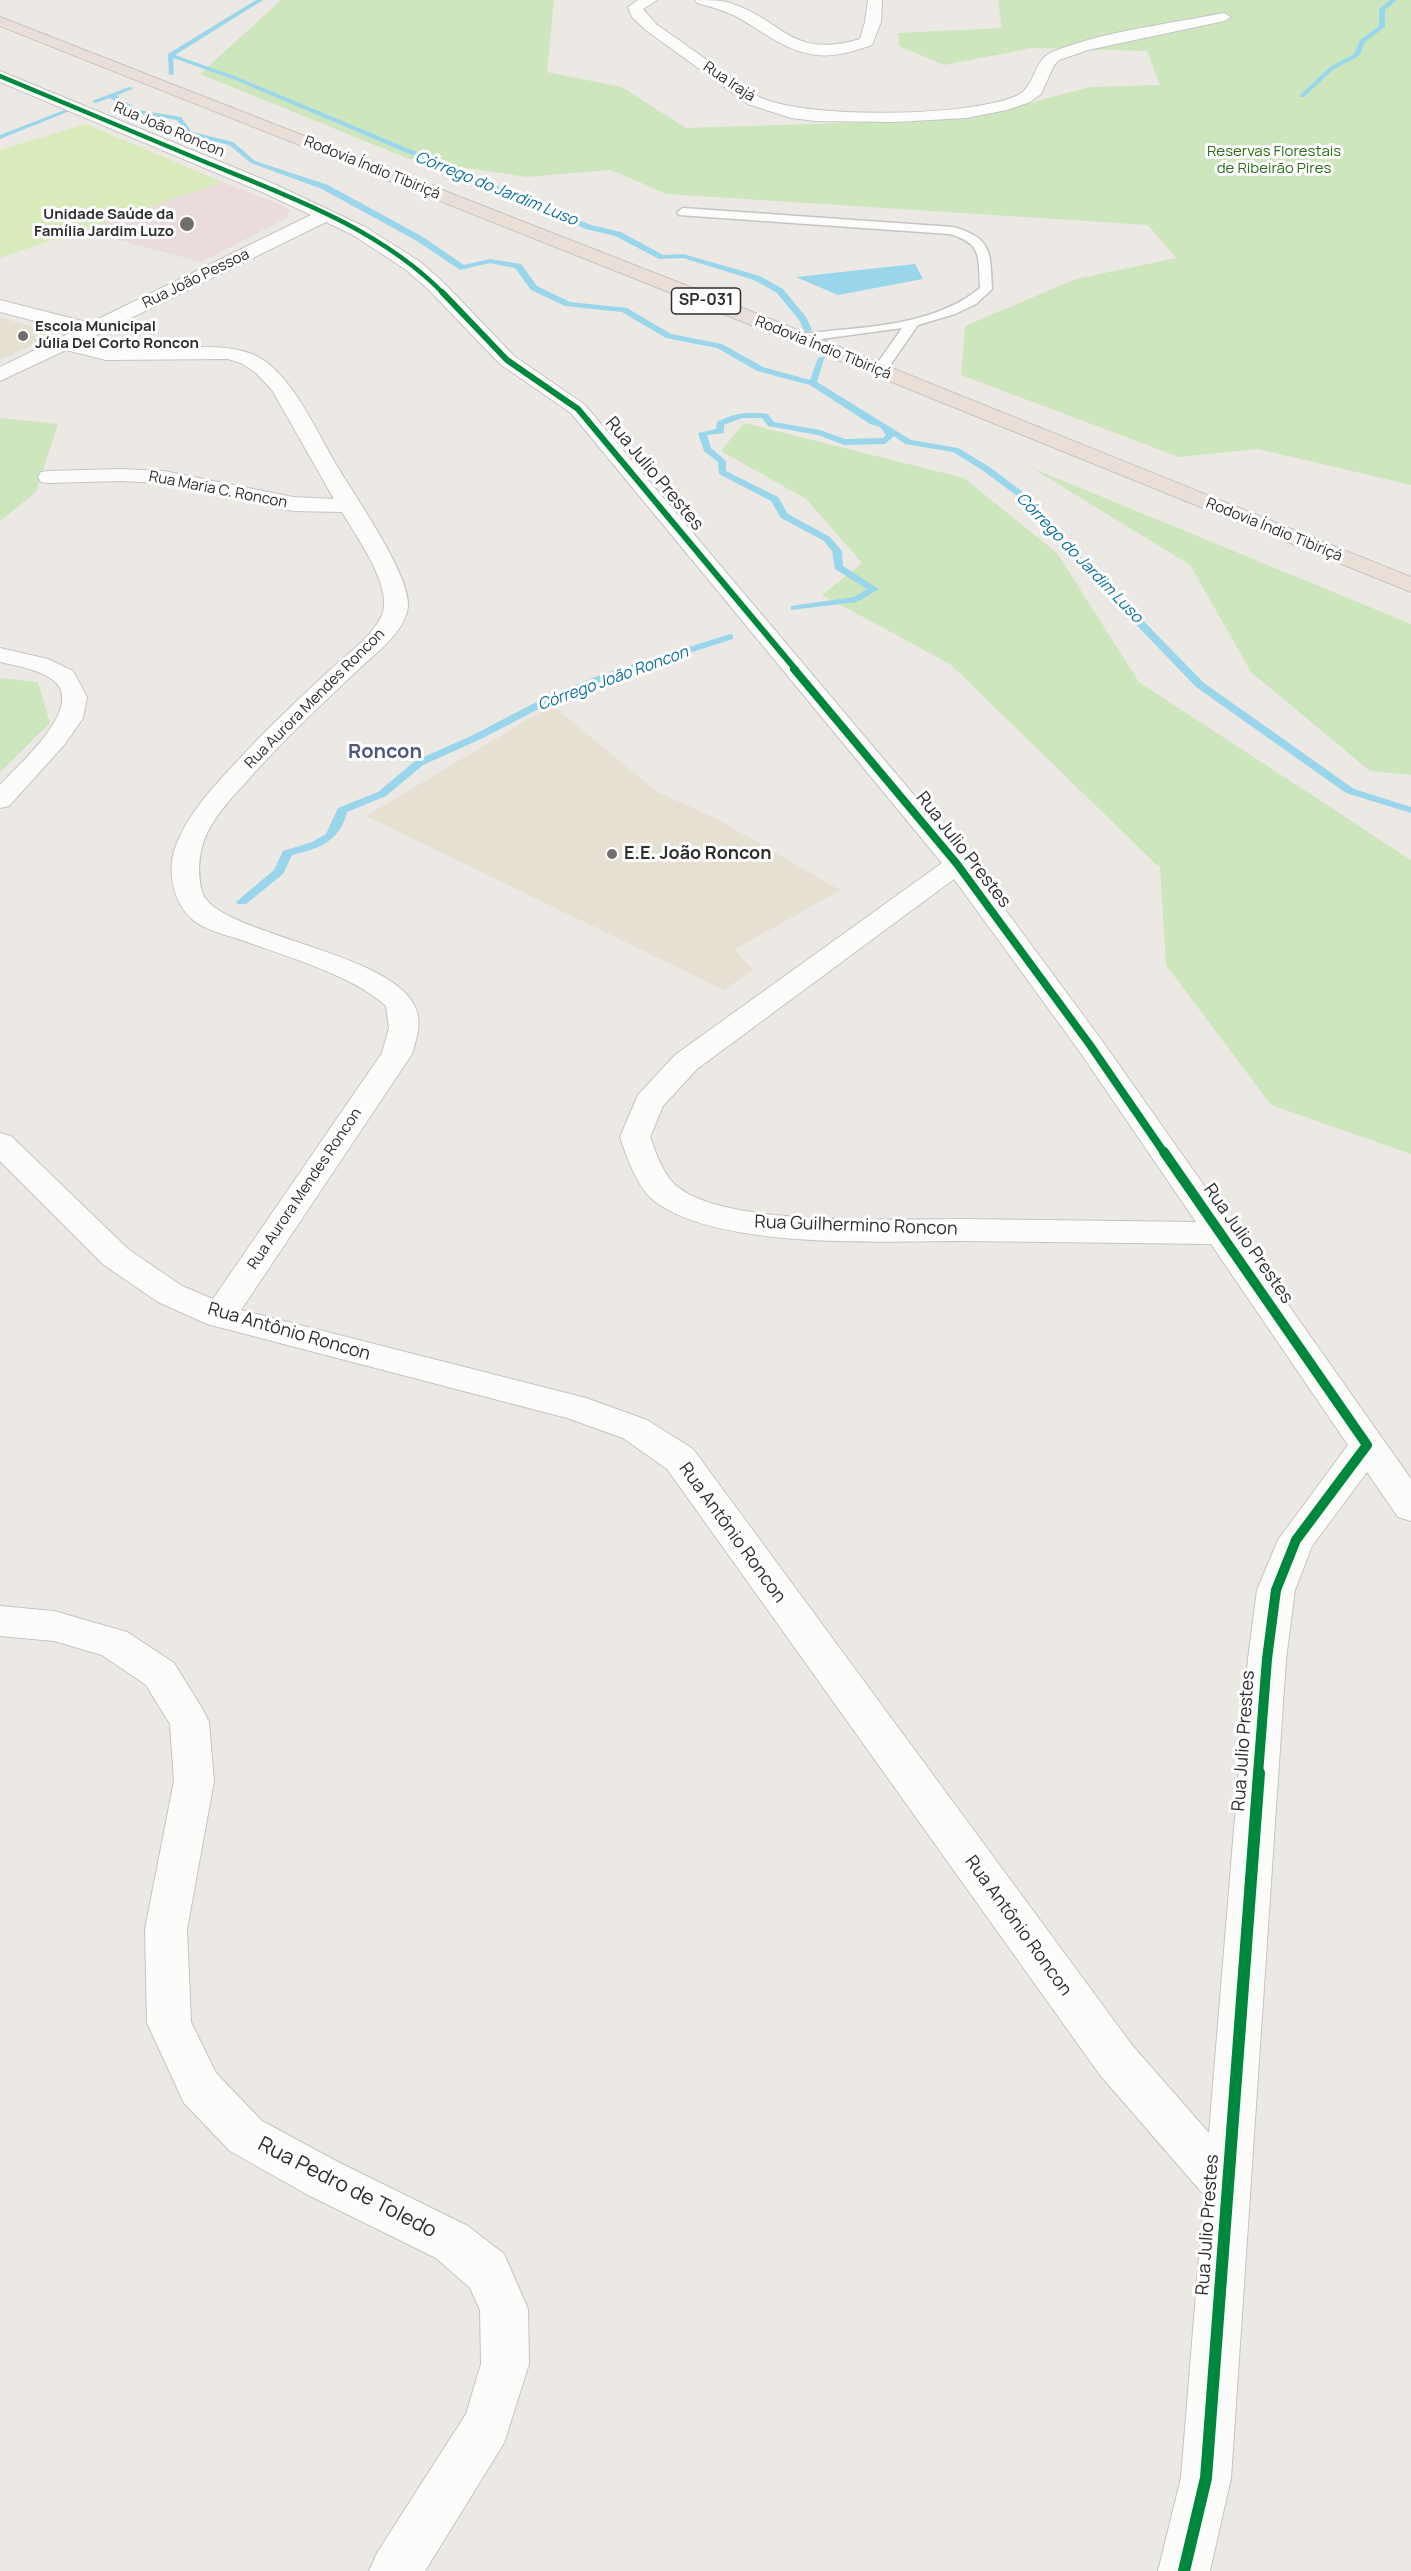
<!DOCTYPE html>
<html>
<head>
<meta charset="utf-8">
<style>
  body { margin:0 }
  canvas { display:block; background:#ece8e4 }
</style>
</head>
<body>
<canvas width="1411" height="2571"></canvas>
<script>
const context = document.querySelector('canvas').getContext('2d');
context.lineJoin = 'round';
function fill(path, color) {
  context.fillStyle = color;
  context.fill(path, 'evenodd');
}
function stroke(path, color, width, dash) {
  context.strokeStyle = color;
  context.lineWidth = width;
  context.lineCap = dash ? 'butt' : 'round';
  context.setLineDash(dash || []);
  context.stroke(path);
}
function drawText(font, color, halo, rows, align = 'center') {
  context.font = font + ' Manrope,sans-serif';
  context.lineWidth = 6;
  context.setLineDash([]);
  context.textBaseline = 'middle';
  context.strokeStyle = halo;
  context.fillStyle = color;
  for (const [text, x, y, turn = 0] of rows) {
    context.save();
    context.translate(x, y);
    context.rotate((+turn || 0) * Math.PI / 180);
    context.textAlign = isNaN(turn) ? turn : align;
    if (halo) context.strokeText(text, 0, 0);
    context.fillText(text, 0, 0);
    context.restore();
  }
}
fill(new Path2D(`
  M0,317L50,332L43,340L0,360Z
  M552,705L656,791L717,819L840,890L734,950L753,970L724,990L366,816Z`), '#e6e0d3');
fill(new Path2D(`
  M222,182L281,205L290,210L287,218L201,262L81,230Z`), '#e9dcdb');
fill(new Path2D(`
  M281,0H554L547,72L622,87L686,128L969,119L1090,87L1160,85L1147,51L1033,48L944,65L899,46L898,33L1002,28L998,0H1411V485L1258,449L1179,457L961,375L965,326L1076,279L1176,258L1148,225L667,194L611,170L527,177L409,159L200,74Z
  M0,418L58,424L36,492L0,521Z
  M744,423L964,478L1057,553L1139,682L1411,860V1154L1271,1105L1166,965L1160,868L950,664L822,595L862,563L806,499L721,451Z
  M1032,468L1411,624V775L1370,771L1251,672L1190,565Z
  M0,678L38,682L50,723L0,772Z`), '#cee6be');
fill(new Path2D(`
  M86,124L222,182L0,258V150Z`), '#d9eabb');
fill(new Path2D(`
  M915,264L923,279L838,295L796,277Z`), '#99d6ec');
fill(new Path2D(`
  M256,0H263L175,55L237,77L591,225L621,232L663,255L683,254L760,276L783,289L806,317L812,330L805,332L799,320L777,293L754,280L683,258L659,259L615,236L586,229L233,79L173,58L174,74L169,75L168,54Z
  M1390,0H1397L1385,10V27L1365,42L1359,56L1334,69L1304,97H1300V95L1330,67L1354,54L1360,40L1379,26V9Z
  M129,87L134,88L116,96L139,110L181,117L192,132L233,142L255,161L328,185L423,237L464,265L490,259L521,264L537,286L570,302L627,308L671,334L722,344L763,367L810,380L818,358L825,356L817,382L911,440L958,448L988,466L1023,492L1079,555L1204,683L1354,789L1411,807V813L1346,793L1196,687L1073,559L1017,496L982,470L953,452L905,444L894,436L885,444L844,445L818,435L768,426L762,418H742L724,425V433L707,435L711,448L726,461V471L778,497L788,514L830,537L842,551L843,566L879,589L857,602L791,610V606L854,597L867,589L835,569L832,551L824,541L781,518L771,501L719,474L718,462L704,451L698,433L716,429L717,422C733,413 750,411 768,414L774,422L820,430L845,439L883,438L886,435L880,427L870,424L810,385L757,371L717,348L666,338L622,312L565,306L531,290L515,268L490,263L460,270L417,241L322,189L251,163L229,145L188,135L177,120L135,113L110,98L95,103L92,101Z
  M67,109L72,110L0,139V135Z
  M730,634L733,635V639L608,679L556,700L481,739L423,765L386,796L347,812C340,841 319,849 292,855L283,874L246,904H238L236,902L274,870L283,851L312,842L326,834L338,808L378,792L415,761L473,735L548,696L600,675Z`), '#99d6ec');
const lane = new Path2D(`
  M683,208L953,227C993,238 990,253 992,289L976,304L955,314L918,325L884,374H874L872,371L902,328L799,342L792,338L799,334C858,327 932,328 980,288C978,257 983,243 949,234L679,215L677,212Z`);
const street = new Path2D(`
  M638,0H657L643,9L657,25C681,41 704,58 728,75C738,82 749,93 761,98C809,119 968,117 1016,96C1036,88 1032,61 1052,52C1105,31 1168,24 1224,13L1231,17L1224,21L1088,50L1059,60L1054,65L1041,94L1030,102L1007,110L966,118L895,122L816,121L791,118L748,104L647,31L632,17L628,7Z
  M695,0C705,0 717,0 727,2C784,19 789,60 860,39L865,22L868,0H882L881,22L872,45C854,51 836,57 817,55C786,52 763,31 737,17C724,10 711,7 697,3Z
  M0,71L274,184L365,227L419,261L443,282L514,356L585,405L967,858L1100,1038L1411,1479V1521L1398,1517L1367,1472L1312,1546L1295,1590L1286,1659L1231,2478L1210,2571H1158L1181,2478L1204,2195L1100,2075L667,1469L623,1438L567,1418L207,1324L158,1302L104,1265L0,1161V1133L11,1136L128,1249L182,1286L213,1299L382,1053L389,1028L386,1006C353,975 284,956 242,940C226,935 204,930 192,919C172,901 166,868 177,843C189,814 208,793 229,770C261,735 294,703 329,671C345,656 382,629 384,607C387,578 356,536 342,512L293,511L164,483L120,481L49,483L41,482L38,477L41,472L49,471L120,469L164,471L293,497L334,499L272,390L256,373L241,363L228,359L106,360L66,350L0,381V367L74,331L0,312V300L90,323L311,215L262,192L0,82ZM326,222L353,235L405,269L429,290L500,364L571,413L942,863L675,1055L638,1095L620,1137C627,1158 638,1190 657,1203C724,1250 884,1241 965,1241C1047,1242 1129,1243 1211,1244L1348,1445L1278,1540L1257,1590L1248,1659L1209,2133L1132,2045L693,1449L647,1420L586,1398L241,1310L412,1054C416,1040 422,1024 416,1009C395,951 215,935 202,892C198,876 198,863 202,847C209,821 229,801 247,781C282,741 321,705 360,668C376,653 406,631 408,606C410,574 354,495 337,466C316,431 290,369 252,354C231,346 211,347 190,347C153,348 117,351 82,342ZM954,879L1080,1052L1196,1222C1118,1221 1041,1220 964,1219C896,1219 731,1227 679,1188C663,1176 657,1155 650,1137L663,1106L697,1069Z
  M0,648L48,659L73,671L87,697L83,718L65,744L9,806L0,808V785C18,765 87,706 53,680C38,669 17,666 0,662Z
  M0,1606L54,1611L127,1632L174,1663L203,1710L209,1722L214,1781L187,1929L191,2022L216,2073L262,2121L340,2163L468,2226L504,2254L528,2309L529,2364L504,2443L425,2571H369L377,2553L466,2414L481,2364L480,2310L470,2288L436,2258L308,2195L230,2151L184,2103L147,2023L145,1929L174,1781L170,1724L146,1685L102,1655L54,1641L0,1636Z`);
const highway = new Path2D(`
  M0,17L708,294L1411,577V592L694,302L0,26Z`);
stroke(lane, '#c5c4c5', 3);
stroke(street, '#c5c4c5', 2);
stroke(highway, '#c6c5c4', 2);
fill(lane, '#fcfcfb');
fill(street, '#fcfcfb');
fill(highway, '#eadfd6');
stroke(new Path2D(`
  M0,76C70,105 140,135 210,164C291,197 382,230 444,294`), '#00873e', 4.5);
stroke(new Path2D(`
  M442,292L507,360L578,409L796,670`), '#00873e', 6);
stroke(new Path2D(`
  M794,669L957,864L1090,1045L1165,1154`), '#00873e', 8);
stroke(new Path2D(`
  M1164,1152L1367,1445L1296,1540L1276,1590L1267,1659L1258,1774`), '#00873e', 10);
stroke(new Path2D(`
  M1184,2571L1206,2478L1259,1773`), '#00873e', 12);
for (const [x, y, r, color] of [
  [187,224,8,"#706f6e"],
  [23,336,6,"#706f6e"],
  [612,854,6,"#706f6e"]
]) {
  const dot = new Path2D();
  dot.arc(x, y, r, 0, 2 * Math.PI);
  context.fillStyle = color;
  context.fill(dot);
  stroke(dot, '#fff', 2);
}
drawText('15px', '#2e2e2e', '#fff', [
  ["Rua Irajá",729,82,34],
  ["Rua João Roncon",169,130,23],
  ["Rodovia Índio Tibiriçá",372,168,22],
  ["Rua João Pessoa",196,279,-26],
  ["Rodovia Índio Tibiriçá",823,348,22],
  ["Rua Maria C. Roncon",218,490,11],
  ["Rodovia Índio Tibiriçá",1274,530,22],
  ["Rua Aurora Mendes Roncon",315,699,-45],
  ["Rua Aurora Mendes Roncon",305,1189,-56]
]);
drawText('15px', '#2c6e1b', '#fff', [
  ["Reservas Florestais",1274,152],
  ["de Ribeirão Pires",1274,169]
]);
drawText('bold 15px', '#2e2e2e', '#fff', [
  ["Unidade Saúde da",174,215],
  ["Família Jardim Luzo",174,232],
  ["Escola Municipal",35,327,"left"],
  ["Júlia Del Corto Roncon",35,344,"left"]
], 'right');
drawText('italic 16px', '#0d6fa3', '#fff', [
  ["Córrego do Jardim Luso",496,189,22],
  ["Córrego do Jardim Luso",1079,558,46],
  ["Córrego João Roncon",613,679,-20]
]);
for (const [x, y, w] of [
  [706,301,69]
]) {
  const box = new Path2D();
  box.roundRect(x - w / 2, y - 13, w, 26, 4.5);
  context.fillStyle = '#fff';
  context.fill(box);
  stroke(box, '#2e2e2e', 1.5);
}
drawText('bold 16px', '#2e2e2e', null, [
  ["SP-031",706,301]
]);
drawText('18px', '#2e2e2e', '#fff', [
  ["Rua Julio Prestes",654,474,50],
  ["Rua Julio Prestes",963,850,52],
  ["Rua Guilhermino Roncon",856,1226,2],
  ["Rua Julio Prestes",1248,1244,55],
  ["Rua Antônio Roncon",289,1332,16],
  ["Rua Antônio Roncon",732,1533,54],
  ["Rua Julio Prestes",1244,1741,-86],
  ["Rua Antônio Roncon",1018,1926,54],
  ["Rua Julio Prestes",1208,2225,-86]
]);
drawText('bold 18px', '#2e2e2e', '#fff', [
  ["E.E. João Roncon",624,854]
], 'left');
drawText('bold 20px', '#4d5680', '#fff', [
  ["Roncon",385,752]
]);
drawText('21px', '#2e2e2e', '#fff', [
  ["Rua Pedro de Toledo",347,2188,27]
]);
</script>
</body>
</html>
